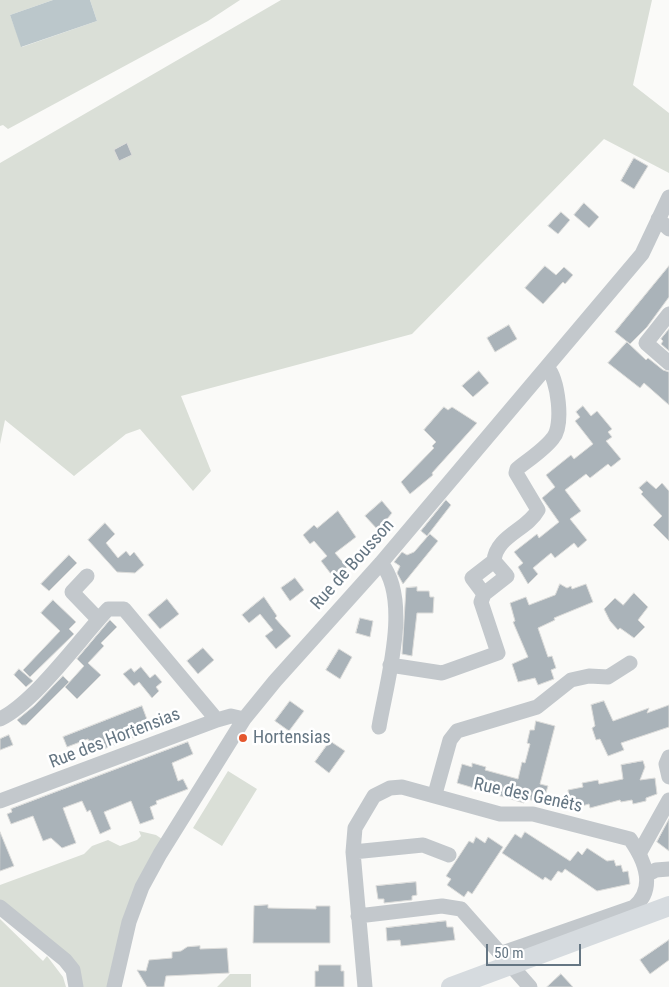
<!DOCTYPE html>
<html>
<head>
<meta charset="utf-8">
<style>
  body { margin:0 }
  #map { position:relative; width:669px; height:987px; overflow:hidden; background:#fafaf8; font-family:"Roboto Condensed",sans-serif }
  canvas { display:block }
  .scale { position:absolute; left:486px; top:944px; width:95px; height:22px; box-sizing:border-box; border:2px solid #657683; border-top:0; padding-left:6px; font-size:15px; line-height:18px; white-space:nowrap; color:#657683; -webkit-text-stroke:4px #fff; paint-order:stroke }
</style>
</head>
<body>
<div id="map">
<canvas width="669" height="987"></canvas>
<div class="scale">50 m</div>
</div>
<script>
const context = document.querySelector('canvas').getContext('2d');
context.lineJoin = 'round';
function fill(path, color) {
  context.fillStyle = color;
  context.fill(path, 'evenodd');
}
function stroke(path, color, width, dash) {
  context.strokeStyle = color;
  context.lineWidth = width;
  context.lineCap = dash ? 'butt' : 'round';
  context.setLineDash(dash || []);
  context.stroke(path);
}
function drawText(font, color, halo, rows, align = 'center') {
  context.font = font + ' "Roboto Condensed",sans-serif';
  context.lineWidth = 5;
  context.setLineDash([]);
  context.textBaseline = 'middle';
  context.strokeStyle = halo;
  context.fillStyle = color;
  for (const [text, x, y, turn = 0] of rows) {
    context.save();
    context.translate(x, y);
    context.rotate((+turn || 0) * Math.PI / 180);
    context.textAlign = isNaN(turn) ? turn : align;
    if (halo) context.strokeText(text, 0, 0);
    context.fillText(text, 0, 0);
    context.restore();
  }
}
fill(new Path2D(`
  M0,0H53L10,15L22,47L97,21L90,0H240L208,21L8,129L3,125L0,126Z
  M281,0H652L633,85L669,113V173L604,139L412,334L181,396L211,471L193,491L140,429L126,434L74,476L5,420L0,444V163Z
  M228,771L257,789L222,846L193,828Z
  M139,831L156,835L162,839L107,987H81L0,903V885L84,854L92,846L108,840L120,846L137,840L141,836Z
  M0,919L43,961L47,956L63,977L66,987H0Z
  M230,974H251V987H217Z`), '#dadfd7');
fill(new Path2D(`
  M53,0H90L97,21L21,47L10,15Z`), '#bbc7cb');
const building = new Path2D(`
  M127,143L132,155L119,161L114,150Z
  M634,158L648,166L634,189L621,181Z
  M584,203L599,217L589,228L574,215Z
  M561,212L570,220L558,234L548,226Z
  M545,266L556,275L564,267L573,275L565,284L563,282L543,304L525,288Z
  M669,266V297L647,327L630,344L615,332Z
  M509,325L517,339L495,352L487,338Z
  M669,329V351L661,344L663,341L661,339Z
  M627,342L646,360L648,358L663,370L669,372V405L644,383L640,388L608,363Z
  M479,371L489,383L473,397L462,386Z
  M583,406L591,416L597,411L612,429L608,432L612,437L606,441L621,459L611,467L608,464L590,478L586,474L565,490L581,511L570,519L587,540L578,548L574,543L555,558L551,553L533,568L538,574L528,584L518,567L523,563L514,552L537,534L539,538L559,522L542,498L555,487L546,475L571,455L574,459L593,444L575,421L580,417L576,412Z
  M444,407L448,410L452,407L477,423L432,473L433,475L410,494L401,482L434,448L432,446L436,442L424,430Z
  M647,481L656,489L662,483L669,491V541L653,525L662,516L641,494L643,492L639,488Z
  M446,500L451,505L427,536L421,531Z
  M382,501L392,513L378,530L365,516Z
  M338,511L356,537L335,553L347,567L334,578L321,561L327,556L314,541L310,544L303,535L314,525L317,528Z
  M105,523L115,534L106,543L118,558L126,551L130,556L134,552L144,565L135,573L117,572L88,540Z
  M430,534L438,541L403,584L397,573L400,566L394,562L402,552L407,555L414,552Z
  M69,555L77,563L49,591L41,584Z
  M295,578L304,590L290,601L281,588Z
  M560,584L567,588L571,586L572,589L586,584L593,602L554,618L555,620L538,628L548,657L552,656L556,668L551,670L554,679L538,685L535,678L518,682L512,664L528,657L513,622L515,621L510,603L526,597L529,605L555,595Z
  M417,587V591H429L430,597H434L433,613H417L412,656L402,654L406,588Z
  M634,593L648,607L638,620L645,627L634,638L620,628L618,630L610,621L604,609L615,598L623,605Z
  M264,597L277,616L275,618L291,636L276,649L265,636L273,630L260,614L249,623L242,615Z
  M167,599L179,614L160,629L148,615Z
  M53,600L76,622L69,629L74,634L30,677L23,670L60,631L41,613Z
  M360,618L373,621L370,637L356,633Z
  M110,620L117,627L101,643L104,646L88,663L101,675L77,699L65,687L84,666L77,659Z
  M203,648L214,660L198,674L187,661Z
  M339,649L352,657L340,679L326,670Z
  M141,667L150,678L155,674L162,682L156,687L159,691L152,698L139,682L134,686L123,674L131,668L134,672Z
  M19,669L33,681L26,687L14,675Z
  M63,676L69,682L26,725H22L17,720L34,706Z
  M290,701L304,711L289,731L275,721Z
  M604,701L613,721L649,708L647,713L669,705V727L621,743L624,750L608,756L600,739L596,740L592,728L595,726L591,705Z
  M142,706L148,722L142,724L146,733L93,753L88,739L67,747L63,737Z
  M536,721L555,726L540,784L548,786L543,802L525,799L524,803L457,783L462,764L472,767V763L486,767L485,770L518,779L522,762L525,763L530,744L527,743L530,730H534Z
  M9,735L13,745L0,750V739Z
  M330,741L345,751L329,773L315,762Z
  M188,742L193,754L172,763L178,781L183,779L188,789L156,801L157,804L150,807L154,819L140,824L131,801L104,812L111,829L100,834L90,810L87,812L82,801L63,808L76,843L62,848L51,838L43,841L33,816L11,824L7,814L12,812L11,809Z
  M643,761L645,767L640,780L655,778L657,794L646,798V801L633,804L632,800L621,802L620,800L590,808L589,804L571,809L568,790L583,787L582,783L598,780L599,784L623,779L621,765Z
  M669,819V851L657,842Z
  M0,832L14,866L0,871Z
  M525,832L570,861L578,851L582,855L587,848L607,861L614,860L616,866L621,865L623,872L628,871L630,884L597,891L565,869L562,873L558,871L551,881L545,877L543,880L502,853L515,834L521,838Z
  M476,837L485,843L488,837L503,847L472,894L468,891L464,897L447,885L451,879L446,876L469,841L473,843Z
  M416,882L417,895L412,896V900L384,903V899H378L376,886Z
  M268,905V908L316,909V906H330V943H253L254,906Z
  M446,921L447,927H453L455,940L401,946L400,940L387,941L386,928Z
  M669,940V960L650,974L640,960Z
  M200,946V949L227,948L229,973L166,976L164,987H147L137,970L146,971L149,960L172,958V952L181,951L187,947Z
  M319,965H341V971H344V987H315V971H318Z
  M561,974L573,987H547Z`);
fill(building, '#aab3b9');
stroke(building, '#dcdcda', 1);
stroke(new Path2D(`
  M658,219L669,229
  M669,314L646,343L669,363
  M87,576L72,592L98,619
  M484,594L507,576L494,561
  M390,665L442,673L498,653L481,602L484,594L472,578L494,561C496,536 527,530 538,510L516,473L517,469C528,460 544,450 553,438C564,425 558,379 547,367
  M0,719C35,702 80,639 108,609H124L217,720
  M379,727C386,684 412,600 381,563
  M669,757L666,764L669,777
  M435,794L450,740L457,731L537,707L571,680L589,676L608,677L630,663
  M0,801L217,720L231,716L244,719
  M353,852L423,845L449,855
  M640,852L669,800
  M648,874L656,870L669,869
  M0,907L65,960L73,970L76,987
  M358,916L442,906L461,909L530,987
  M114,987L129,922L142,887L160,854L244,719L275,681L381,563L642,254L669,197
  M365,987L353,852L355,828L374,796L390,788L402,787L500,814H533L630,839C644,859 657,888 634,907L502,953`), '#c3c8cc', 15);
stroke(new Path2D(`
  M451,987L669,906`), '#d6dbdf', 20);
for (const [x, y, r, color] of [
  [243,738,5,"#e4572e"]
]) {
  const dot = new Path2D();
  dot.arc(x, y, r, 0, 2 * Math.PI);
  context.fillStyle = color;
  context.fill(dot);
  stroke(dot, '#fff', 2);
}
drawText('18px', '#657683', '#fff', [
  ["Rue de Bousson",353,565,-48],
  ["Rue des Hortensias",115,739,-21],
  ["Rue des Genêts",528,796,12]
]);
drawText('18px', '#657683', '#fff', [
  ["Hortensias",253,738]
], 'left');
</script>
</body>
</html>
